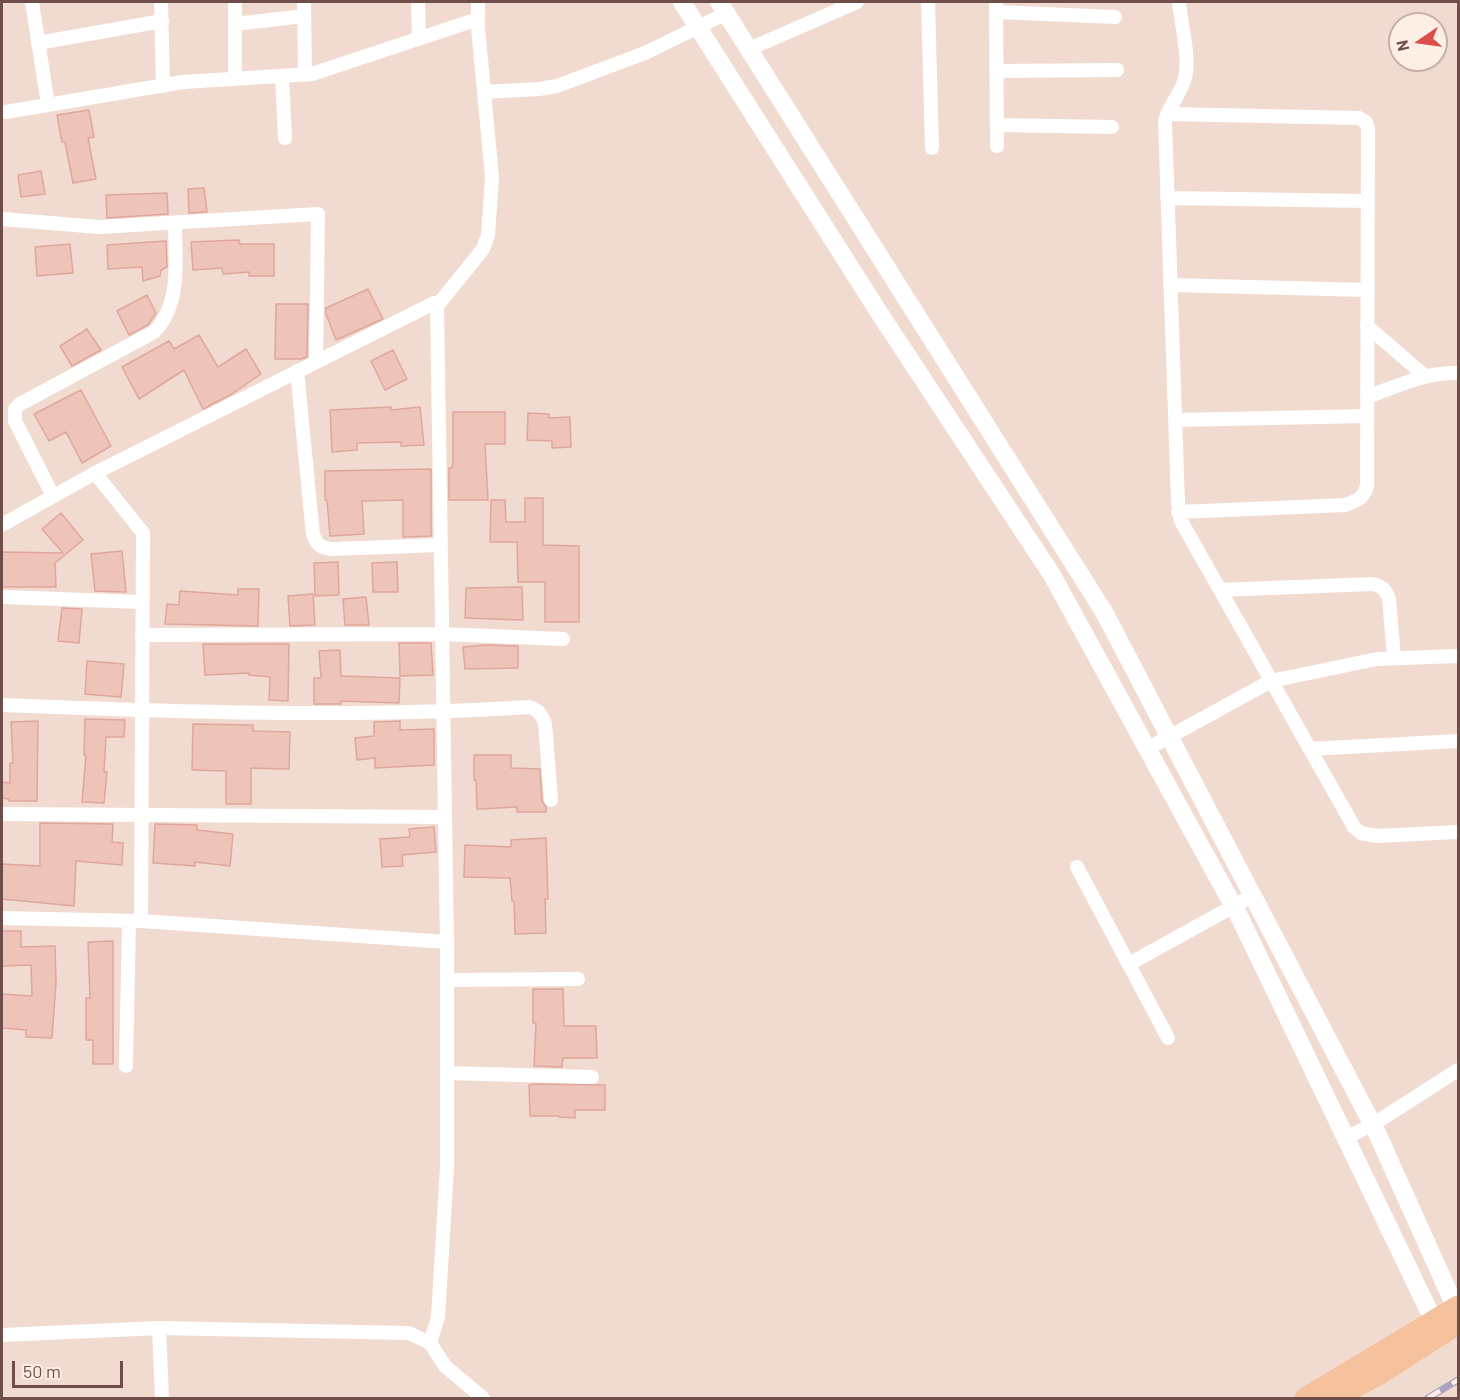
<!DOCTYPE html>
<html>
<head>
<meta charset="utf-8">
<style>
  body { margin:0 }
  #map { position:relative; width:1460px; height:1400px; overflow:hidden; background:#faeae0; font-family:Barlow,sans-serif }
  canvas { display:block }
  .frame { position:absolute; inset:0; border:3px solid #6f4e49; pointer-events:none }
  .north { position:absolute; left:1388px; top:12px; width:60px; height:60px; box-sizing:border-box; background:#feefe6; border:2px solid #c5afa7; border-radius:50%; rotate:257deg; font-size:16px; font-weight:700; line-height:24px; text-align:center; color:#6f4e49 }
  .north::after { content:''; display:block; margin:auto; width:21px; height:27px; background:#dd4d4c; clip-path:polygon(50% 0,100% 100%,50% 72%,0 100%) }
  .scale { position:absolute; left:12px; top:1361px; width:111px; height:27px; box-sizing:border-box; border:3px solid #6f4e49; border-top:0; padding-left:8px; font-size:18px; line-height:21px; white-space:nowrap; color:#6f4e49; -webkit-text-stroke:4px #feefe6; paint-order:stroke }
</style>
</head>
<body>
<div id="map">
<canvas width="1460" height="1400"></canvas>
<div class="frame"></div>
<div class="north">N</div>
<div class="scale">50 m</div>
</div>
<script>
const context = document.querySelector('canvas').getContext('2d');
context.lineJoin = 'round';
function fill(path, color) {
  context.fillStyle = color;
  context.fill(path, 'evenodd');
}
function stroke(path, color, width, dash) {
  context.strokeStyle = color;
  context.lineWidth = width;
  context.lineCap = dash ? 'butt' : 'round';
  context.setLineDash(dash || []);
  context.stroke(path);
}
fill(new Path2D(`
  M2,2H1458V1398H2ZM1400,24H1436V60H1400Z`), '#f1dacf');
const building = new Path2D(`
  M89,110L94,137L88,138L96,179L73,183L65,142H62L57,115Z
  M41,171L45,194L21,197L18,175Z
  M204,188L207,212L189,213L188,189Z
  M167,193L168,214L107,218L106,195Z
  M239,240L240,244H274V276H249V272L223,274L222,268L193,270L191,242Z
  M166,241L167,267L161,270L160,276L143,281L142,267L108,269L107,245Z
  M70,244L73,273L37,276L35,247Z
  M368,289L383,319L336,340L326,314V308Z
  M147,295L156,313L148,325L129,335L117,311Z
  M276,304H308L307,357L301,359H275Z
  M87,329L101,350L72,366L60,346Z
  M199,335L218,367L246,349L261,374L232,394L203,409L184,370L139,399L122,367L169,341L174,349Z
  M393,350L407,379L385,390L371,361Z
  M81,390L111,446L82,463L66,432L49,441L34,414Z
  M391,407V410L420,407L424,445L401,446V442L357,443V450L332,452L330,410Z
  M453,412H505V444H485L488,500H449V468H452L453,461Z
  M528,413L549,414V418L570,417L571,447L552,448V441L527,440Z
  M431,469V536L403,537V500L362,501L364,534L330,536L327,500H325V471Z
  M525,498H543V545L579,546V622H545V582H518L517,542H490L491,500H505L506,522H525Z
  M61,513L83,540L55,563L56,587H2V552L63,553L42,529Z
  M122,551L126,592L95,591L91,554Z
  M338,562L339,595L315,596L314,563Z
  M397,562L398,592H373L372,563Z
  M522,587L523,620L465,618L466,588Z
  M238,589H259L258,626L165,624L167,604L179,605L180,591L238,595Z
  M313,594L315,625L290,626L288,596Z
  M366,597L369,625H345L343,599Z
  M62,608L82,609L79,643L58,641Z
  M399,643H431L433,675L400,676Z
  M203,644H289L288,701L269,700L270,677L249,675V673L205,675Z
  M485,645L518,646V668L465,669L463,647Z
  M340,650L341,676L400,678L399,703L341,701V704H314V678H321L319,651Z
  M87,661L124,664L121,697L85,694Z
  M85,719L125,720L124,737H106L104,772H107L104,803L82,802L86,755H84Z
  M38,721L37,801H9V799L2,798V782L10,783V763H13L11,722Z
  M400,721V730L434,729V765L375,768V758L357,760L355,738L374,736V722Z
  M193,724L253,725V731L290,732L289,769L251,768V804H226V771L192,770Z
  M474,755H511V768L540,769L542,801L546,807V812H517V807L477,809L476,780H474Z
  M40,823L113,824L112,842L123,843L122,865L76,861L74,906L2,899V864L40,866Z
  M155,824L197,825V830L233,834L230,866L195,862V866L153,863Z
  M434,827L436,852L402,855L403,866L382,867L380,839L410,837L409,829Z
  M546,838L548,899H545L546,933L515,934L514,901H512L510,878L464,877L465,845L511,847V840Z
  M2,931H21V947L55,946L56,983L52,1038L26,1037V1030L2,1028V994L32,996L31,965L2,966Z
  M113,941V1064H93V1040H86V998H90L88,942Z
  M533,989H563L564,1026H596L597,1058H563L562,1067L534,1066L536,1023H533Z
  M534,1084L605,1085V1110H575V1118L559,1117V1116H530L529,1085Z`);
fill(building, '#eec3ba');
stroke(building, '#dfa69b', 1.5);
stroke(new Path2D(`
  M32,2L48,105
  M161,2L163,86
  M304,2L305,75
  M418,2L419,39
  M928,2L932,148
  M996,2L997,146
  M1179,2C1181,23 1190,57 1185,78C1181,94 1169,105 1165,121L1178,503L1181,521L1354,827L1361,833L1377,836L1458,832
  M996,12L1115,17
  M235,24L304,16
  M38,43L162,21
  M749,49L857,2
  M996,71L1117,70
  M282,76L285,138
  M235,79V2
  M484,92L539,89L557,86L645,53L727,13
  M6,112L183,82L312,74L478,19
  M1167,114L1359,118L1366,122L1368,129L1367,486C1364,498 1357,501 1345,505L1178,512
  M997,125L1112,127
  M1167,198L1368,201
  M2,219L99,227L318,214L316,362
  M1170,285L1368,290
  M437,306L483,249L488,235L492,178L478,27V2
  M1367,326L1425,376
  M297,371L313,535C317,545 321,548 332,549L440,545
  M1367,397C1397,386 1426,372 1458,373
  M1175,420L1367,416
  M95,473L434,303L437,306L447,942V1168L438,1317L430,1343
  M53,496L15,421V409L20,404L154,332C182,304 175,258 175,223
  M2,525L95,473L143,533L141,921L2,918
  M1220,590L1372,584C1382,586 1385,589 1389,599L1394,657
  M2,597L142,602
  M142,635L442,634L563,639
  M2,705C177,712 354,718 529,707C539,710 542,715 545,724L551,800
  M1147,749L1271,681L1377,659L1458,656
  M1310,749L1458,741
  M2,814L445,817
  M1077,867L1168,1038
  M141,921L447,942
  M1129,964L1252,896
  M447,980L578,979
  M126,1066L129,921
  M447,1073L592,1077
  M1345,1138L1372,1125L1458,1070
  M159,1328L162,1398
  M2,1335L159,1328L409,1333L430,1343L445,1366L483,1398`), '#fff', 14);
stroke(new Path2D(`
  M682,2L878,311L1052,575L1240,918L1440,1334
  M719,2L1104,612L1377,1133L1458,1313`), '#fff', 18);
stroke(new Path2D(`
  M1305,1398L1458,1306
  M1335,1398L1380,1374L1458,1324`), '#f5c09c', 21);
const rail = new Path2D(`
  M1428,1398L1458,1380`);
stroke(rail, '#aba1c1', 7);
stroke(rail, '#feefe6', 4.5, [14]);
</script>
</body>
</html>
